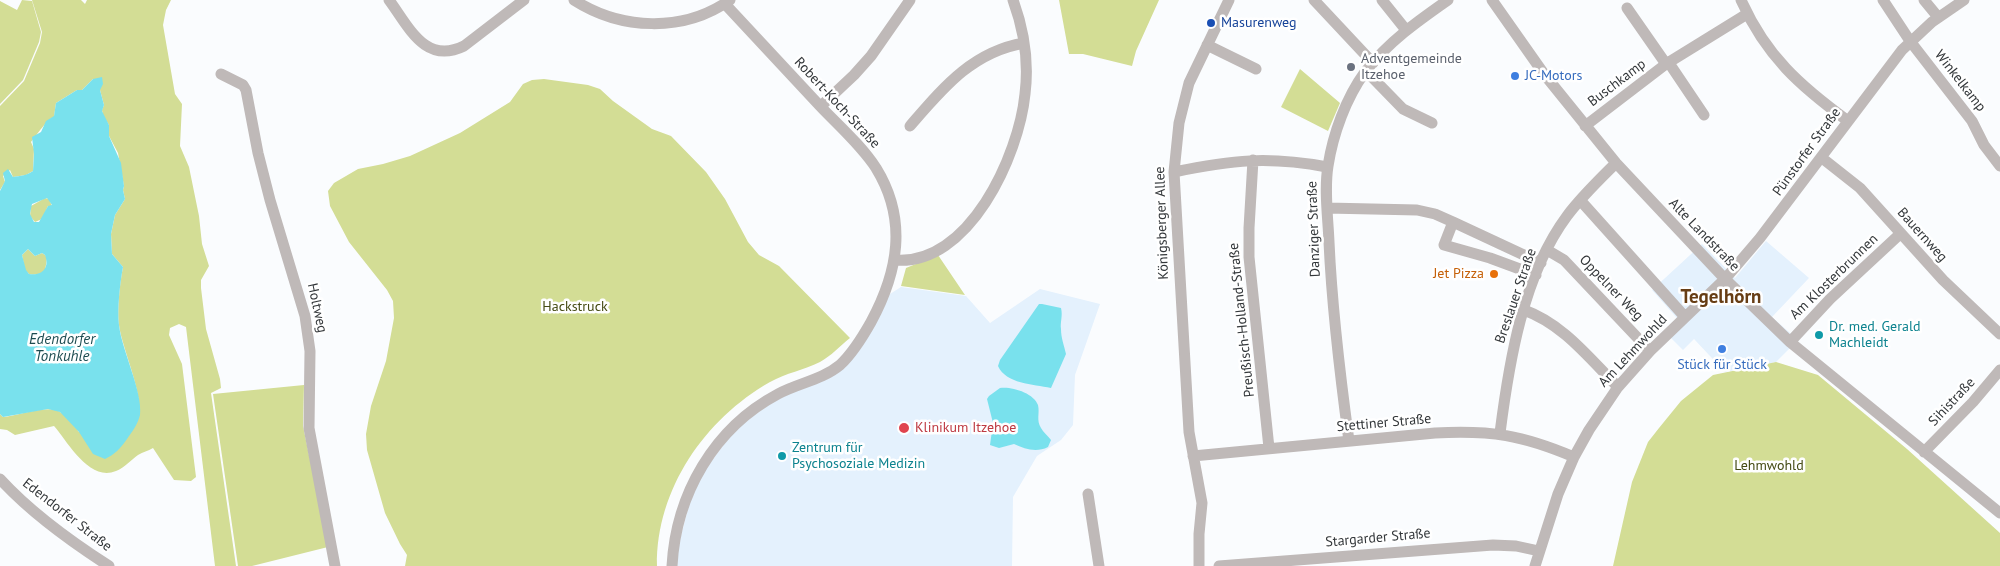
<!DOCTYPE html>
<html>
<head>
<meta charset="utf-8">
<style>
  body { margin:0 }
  canvas { display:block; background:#fafcfe }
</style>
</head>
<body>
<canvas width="2000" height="566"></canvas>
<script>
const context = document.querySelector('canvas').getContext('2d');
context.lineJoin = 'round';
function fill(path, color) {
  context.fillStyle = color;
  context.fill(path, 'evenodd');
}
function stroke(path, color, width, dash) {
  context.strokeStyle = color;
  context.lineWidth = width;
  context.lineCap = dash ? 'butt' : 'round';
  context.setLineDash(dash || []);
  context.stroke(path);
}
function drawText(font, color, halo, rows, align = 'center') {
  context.font = font + ' "PT Sans",sans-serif';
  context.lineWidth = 5;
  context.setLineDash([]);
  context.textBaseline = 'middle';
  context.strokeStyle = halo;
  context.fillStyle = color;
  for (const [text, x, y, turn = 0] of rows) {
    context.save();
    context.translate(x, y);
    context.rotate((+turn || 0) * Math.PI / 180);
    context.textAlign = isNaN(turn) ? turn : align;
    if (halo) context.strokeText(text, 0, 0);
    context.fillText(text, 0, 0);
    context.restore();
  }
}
fill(new Path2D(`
  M1766,241L1809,278L1772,317L1798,340L1776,362L1725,372L1694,339L1683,350L1671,338L1683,325L1652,290L1702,244L1735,278Z
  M901,287L966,296L990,323L1040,289L1100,304L1075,375L1073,425L1061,440L1037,456L1013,497L1012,566H677V551L694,486L734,430L784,394L820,382L876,321L890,294Z`), '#e4f1fd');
fill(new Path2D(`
  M22,0L32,1L41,32L39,42L23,80L0,104V1L17,10Z
  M32,0H81L85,4L87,0H171L166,10L163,25L175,94L182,104L180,146L189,167L199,216L202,244L209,266L201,280V288L206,329L220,379L221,388L211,393L236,566H215L186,327L179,324L170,328L169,335L182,364L196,477L191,481L174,480L153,448C148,451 143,452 138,455C131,460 124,468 116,471C89,482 68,442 54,426L15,435L7,430L0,429V414L3,417C17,416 50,404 60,412C68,417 74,425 79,432L137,422C147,400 122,350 119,325C117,310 120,282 123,267L112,254L111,234L115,215L125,199L123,190L124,186L118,153L109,136V125L103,116L102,110L104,105L100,90L93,79L82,90H77L56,103L54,117C47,119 37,135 31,142L34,149L33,171L26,175L13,177L10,170L3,176L5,182L0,190V106L24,81L40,43L42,32Z
  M1059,0H1159L1136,51L1132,66L1083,54H1069Z
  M1300,69L1340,103L1328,131L1281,107Z
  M544,79L588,85L600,89L613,101L652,129L671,136L706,172L725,199L748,242L759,255L779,266L850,338C840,346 831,356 820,362C804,370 786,373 770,382C705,419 656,489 657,566H405L407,555L400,544L385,513L367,450L366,434L371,406L386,361L394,318L393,301L387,290L349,242L330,206L328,191L334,183L358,169L383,164L410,156L460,133L510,102L523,84L532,80Z
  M45,198L49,199L52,206H48L42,219L35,222L30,216L31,206Z
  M28,249L35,256L42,253L45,255L47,258L45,271C39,275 35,275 29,274L25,270L22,255Z
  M938,255L965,295L901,286L906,268Z
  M1776,362L1818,375L1907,449L2000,533V566H1613L1632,482L1648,442L1659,428L1681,401L1713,375Z
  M304,385L303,426L328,547L252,566H238L213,394Z`), '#d3dd95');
fill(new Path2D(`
  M102,77L103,84L100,90L104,105L102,111L109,125V136L121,163L124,186L123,190L125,199L115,215L111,234L112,254L123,267C120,283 117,310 119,325C122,351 143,392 140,415C138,424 132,432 127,439C121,448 114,455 105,459L93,454L79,432L60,412L48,409L3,417L0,414V191L5,181L3,173L8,169L13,177C20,176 28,175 33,171L34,154L32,137L41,132L46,121L54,116L56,103L77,90H82L93,79ZM47,198L52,205L48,206L39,222H34L30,214L32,204ZM28,249L35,256L42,253L45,255C50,268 42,276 29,274L26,270L22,255Z
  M1039,304H1042L1061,308C1063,316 1060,322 1061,329C1061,338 1064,345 1066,354L1051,388C1033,384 1006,384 998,366L1000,360Z
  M1000,388C1011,386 1034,393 1038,405C1040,413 1036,420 1041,428C1043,432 1048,436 1051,440L1048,447C1036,453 1025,449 1014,444L999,448L990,445L993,423L987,399L989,396Z`), '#79e1ed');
stroke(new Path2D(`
  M389,0C409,27 425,65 464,46L524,0
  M574,0C621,30 683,33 730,0
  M1314,0L1373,63
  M1382,0L1406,30
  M1492,0L1544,74L1616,163L1725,279L1790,342L2000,513
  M1741,0C1766,56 1800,86 1848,121
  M1883,0L1910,41L1972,121L1984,145L2000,166
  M1924,0L1938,17
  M1627,8L1666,64
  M1207,45L1256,69
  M1669,63L1704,115
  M1366,71L1403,109L1432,123
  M221,74L243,85L246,90L258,153L270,200L305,316L310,351L309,428L335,566
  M821,106L854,75L871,56L910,0
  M910,126C943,88 972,52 1024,43
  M1585,126L1666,64L1747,14
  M1822,158L1860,188L1943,280L2000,334
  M1253,160L1249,228V257L1269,448
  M1174,172C1232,160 1268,156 1327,167
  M1580,200L1685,317
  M1327,208L1417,210L1435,214L1453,222
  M1547,250L1564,260L1650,351
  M894,260C969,267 1019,155 1025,94C1029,62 1024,30 1013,0
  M1536,275L1490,258L1444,245L1453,222L1541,263
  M1524,310C1563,324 1589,358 1618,387
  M1790,342L1830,299L1900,234
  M1500,433C1509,362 1523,275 1567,216C1581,197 1599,180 1616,163
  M1349,441C1340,375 1332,309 1329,242C1328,217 1324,190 1328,166C1333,134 1346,98 1365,72C1388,42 1418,21 1448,0
  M1924,452L1973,402L2000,370
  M1193,456L1435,433C1491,430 1522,435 1574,457
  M0,479C31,513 70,541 109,566
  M1088,494L1099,566
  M672,566C676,494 714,428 778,394C798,383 822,380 840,365C853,353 862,338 871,322C898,272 908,220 876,168C861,145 839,126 820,106C788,72 757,38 725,4
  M1199,566V534L1202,503L1189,432L1174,172L1179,123L1189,83L1229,0
  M1219,566L1493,545L1516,546L1539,551
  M1535,566L1558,494L1574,457L1589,430L1618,387L1650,351L1725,279L1760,238L1902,50L1932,22L1964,0`), '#bfb9b8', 11);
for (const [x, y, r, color] of [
  [1211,23,5,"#1a4fb4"],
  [1351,67,5,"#6b7280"],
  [1515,76,5,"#3f7fe0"],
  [1494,274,5,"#e8710a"],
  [1819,335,5,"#0f9aa8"],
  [1722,349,5,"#3f7fe0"],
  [904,428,6,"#e0444e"],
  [782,456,5,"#0f9aa8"]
]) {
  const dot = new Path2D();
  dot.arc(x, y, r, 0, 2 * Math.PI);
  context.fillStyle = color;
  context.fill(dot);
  stroke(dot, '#fff', 2);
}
drawText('14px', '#164399', '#fff', [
  ["Masurenweg",1221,23]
], 'left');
drawText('14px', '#5b616d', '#fff', [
  ["Adventgemeinde",1361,59],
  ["Itzehoe",1361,75]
], 'left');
drawText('14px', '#366cbe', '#fff', [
  ["JC-Motors",1525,76],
  ["Stück für Stück",1722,365,"center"]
], 'left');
drawText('14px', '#33373a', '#fff', [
  ["Winkelkamp",1960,81,52],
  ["Buschkamp",1617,83,-37],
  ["Robert-Koch-Straße",837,103,47],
  ["Pünstorfer Straße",1807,152,-54],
  ["Königsberger Allee",1162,223,-92],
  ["Danziger Straße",1314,229,-92],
  ["Alte Landstraße",1704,235,46],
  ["Bauernweg",1922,235,48],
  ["Am Klosterbrunnen",1834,277,-44],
  ["Oppelner Weg",1611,288,46],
  ["Breslauer Straße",1516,296,-71],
  ["Holtweg",317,308,78],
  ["Preußisch-Holland-Straße",1242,320,-96],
  ["Am Lehmwohld",1633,351,-47],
  ["Sihistraße",1952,402,-47],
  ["Stettiner Straße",1384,423,-5],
  ["Edendorfer Straße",67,515,38],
  ["Stargarder Straße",1378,538,-5]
]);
drawText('14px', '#c56008', '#fff', [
  ["Jet Pizza",1484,274]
], 'right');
drawText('14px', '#454b14', '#fff', [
  ["Hackstruck",575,307],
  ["Lehmwohld",1769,466]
]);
drawText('14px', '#0d838f', '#fff', [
  ["Dr. med. Gerald",1829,327],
  ["Machleidt",1829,343],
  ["Zentrum für",792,448],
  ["Psychosoziale Medizin",792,464]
], 'left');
drawText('14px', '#be3a42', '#fff', [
  ["Klinikum Itzehoe",915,428]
], 'left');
drawText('italic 15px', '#1d4c51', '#fff', [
  ["Edendorfer",62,340],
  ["Tonkuhle",62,357]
]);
drawText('bold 19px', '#673d14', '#fff', [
  ["Tegelhörn",1721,298]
]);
</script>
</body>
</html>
